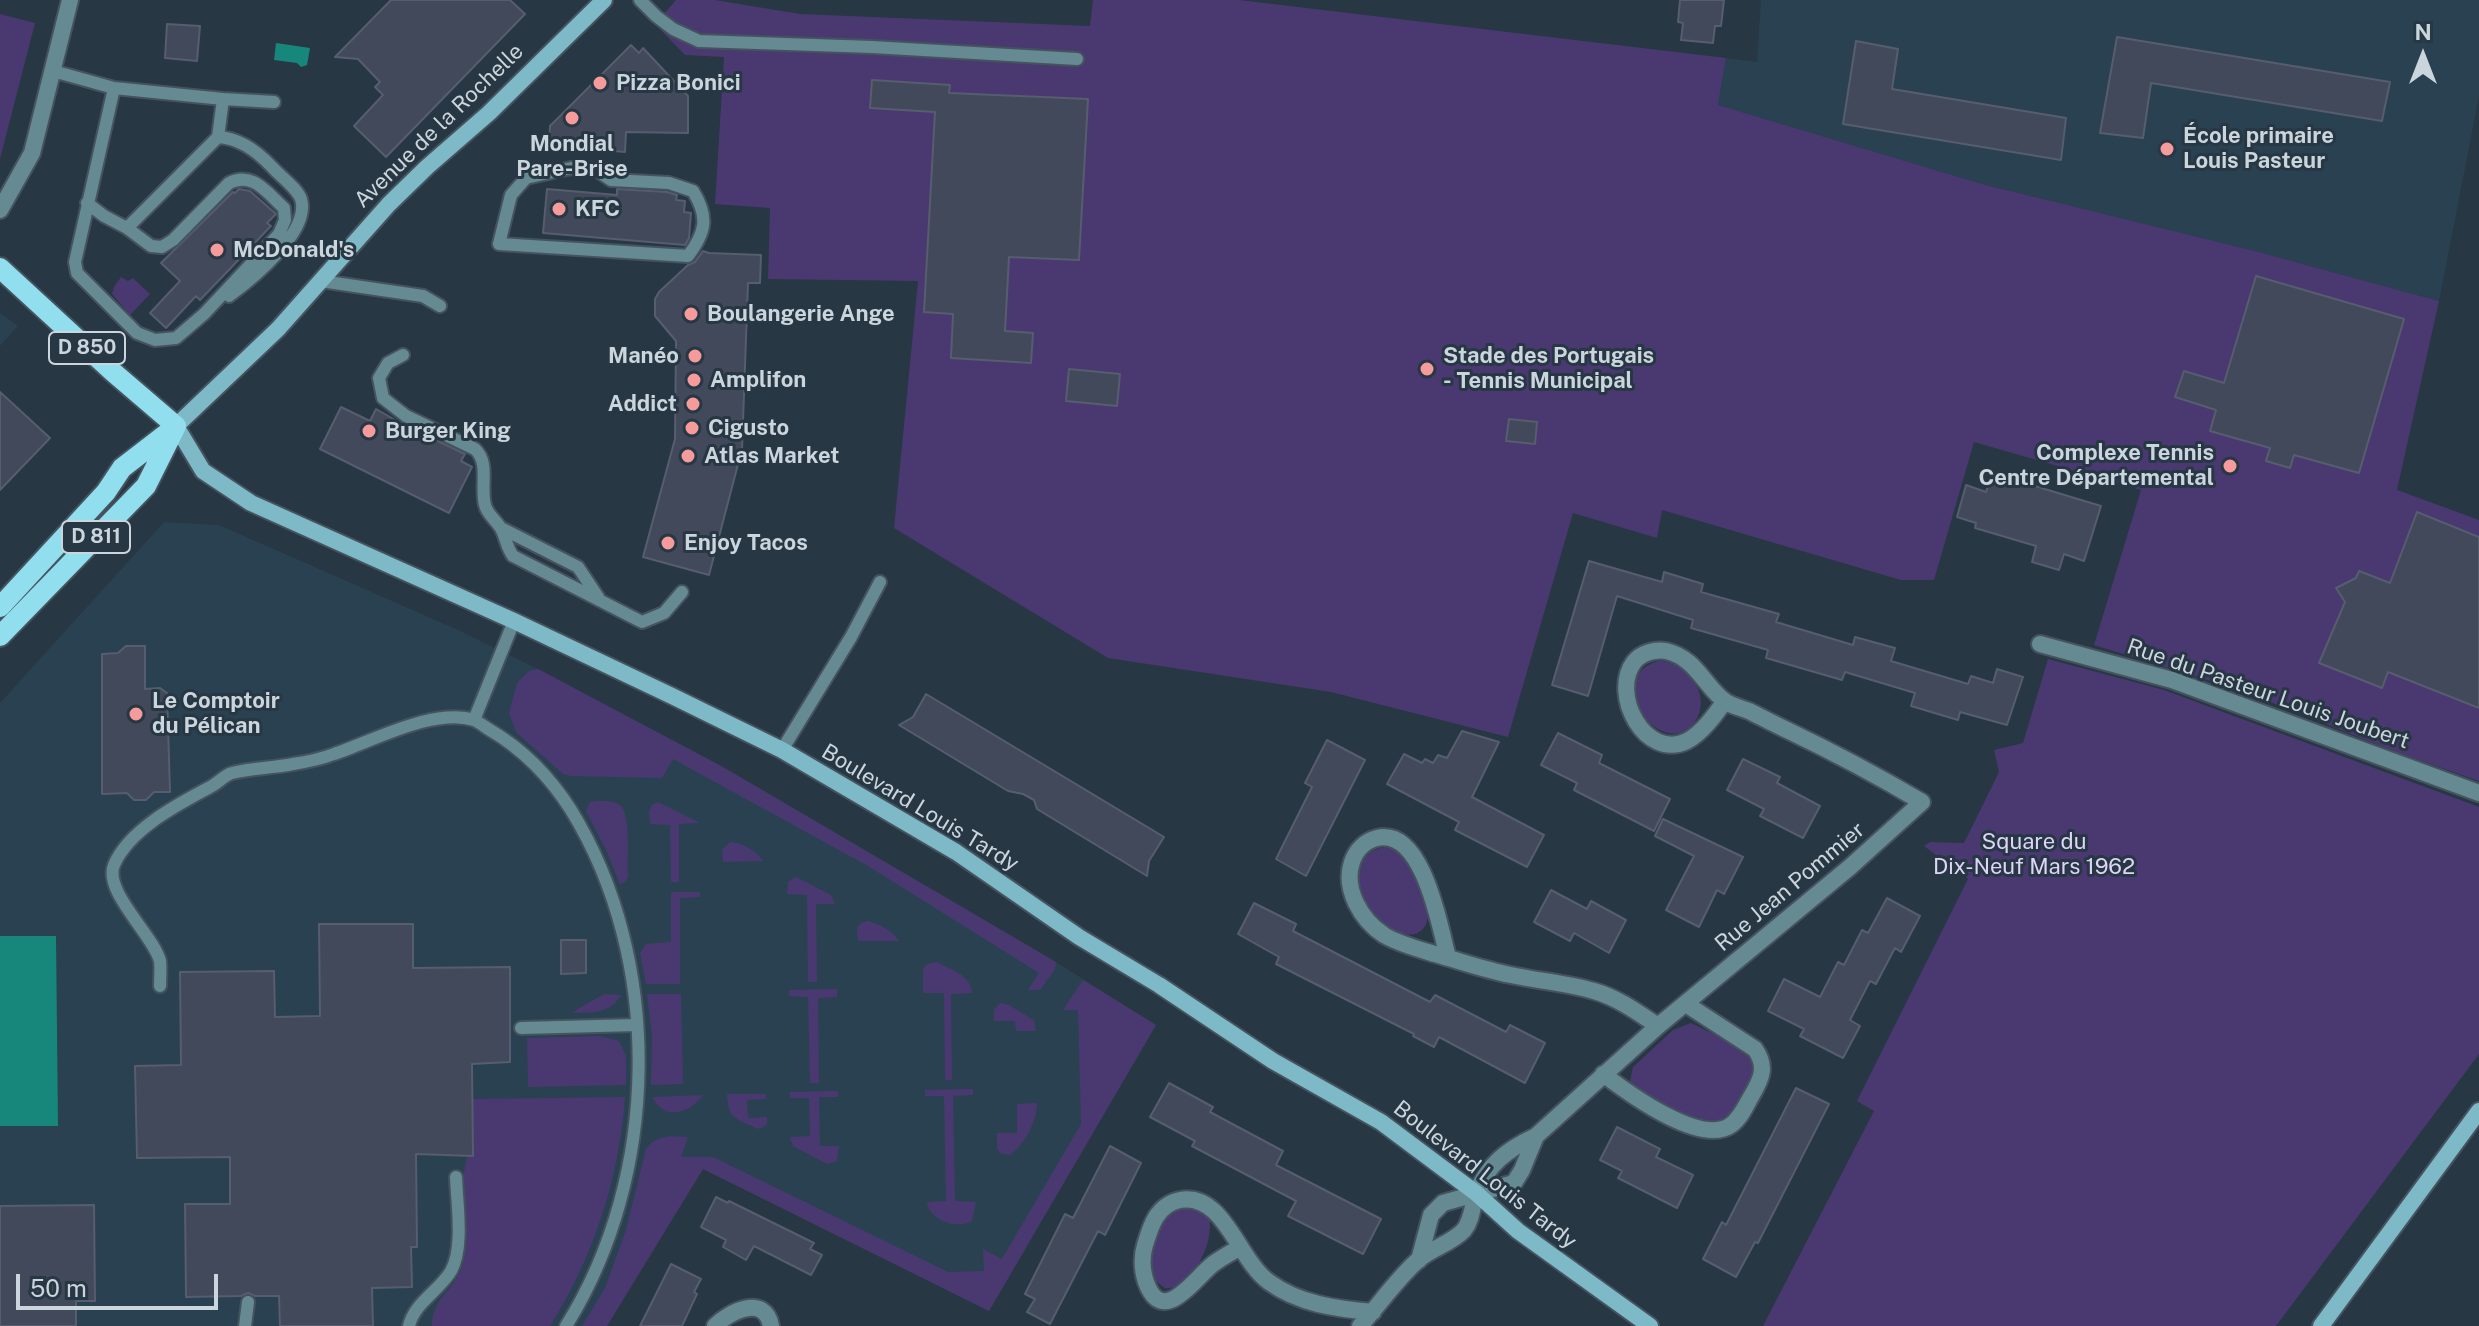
<!DOCTYPE html>
<html>
<head>
<meta charset="utf-8">
<style>
  body { margin:0 }
  #map { position:relative; width:2479px; height:1326px; overflow:hidden; background:#273743; font-family:"Public Sans",sans-serif }
  canvas { display:block }
  .north { position:absolute; left:2383px; top:16px; width:80px; height:80px; -webkit-text-stroke:6px #273743; paint-order:stroke; rotate:0deg; font-size:22px; font-weight:700; line-height:32px; text-align:center; color:#cbd5dd }
  .north::after { content:''; display:block; margin:auto; width:28px; height:36px; background:#cbd5dd; clip-path:polygon(50% 0,100% 100%,50% 72%,0 100%) }
  .scale { position:absolute; left:16px; top:1274px; width:202px; height:36px; box-sizing:border-box; border:4px solid #cbd5dd; border-top:0; padding-left:10px; font-size:24px; line-height:28px; white-space:nowrap; color:#cbd5dd; -webkit-text-stroke:6px #273743; paint-order:stroke }
</style>
</head>
<body>
<div id="map">
<canvas width="2479" height="1326"></canvas>
<div class="north">N</div>
<div class="scale">50 m</div>
</div>
<script>
const context = document.querySelector('canvas').getContext('2d');
context.lineJoin = 'round';
function fill(path, color) {
  context.fillStyle = color;
  context.fill(path, 'evenodd');
}
function stroke(path, color, width, dash) {
  context.strokeStyle = color;
  context.lineWidth = width;
  context.lineCap = dash ? 'butt' : 'round';
  context.setLineDash(dash || []);
  context.stroke(path);
}
function drawText(font, color, halo, rows, align = 'center') {
  context.font = font + ' "Public Sans",sans-serif';
  context.lineWidth = 6;
  context.setLineDash([]);
  context.textBaseline = 'middle';
  context.strokeStyle = halo;
  context.fillStyle = color;
  for (const [text, x, y, turn = 0] of rows) {
    context.save();
    context.translate(x, y);
    context.rotate((+turn || 0) * Math.PI / 180);
    context.textAlign = isNaN(turn) ? turn : align;
    if (halo) context.strokeText(text, 0, 0);
    context.fillText(text, 0, 0);
    context.restore();
  }
}
fill(new Path2D(`
  M1761,0H2479V96L2439,301L2255,251L1982,184L1718,105L1726,58L1757,62Z
  M0,313L18,326L0,346Z
  M164,522L219,525L456,629L538,669L723,767L1056,962L1156,1025L989,1311L703,1169L607,1326H0V703Z`), '#2a4151');
fill(new Path2D(`
  M676,0H715L800,14L1090,26L1093,0H1239L1726,58L1718,105L1982,184L2255,251L2439,301L2397,490L2479,520V781L2396,752L2240,690L2094,645L2141,490L1974,442L1934,580H1901L1662,510L1657,538L1573,513L1508,737L1331,692L1108,658L894,528L918,281L768,279L770,208L715,204L724,57L685,55L655,24Z
  M0,14L35,23L0,159Z
  M121,277L128,281L133,278L150,294L130,315L112,294L114,287Z
  M2048,659L2164,690L2479,807V1054L2276,1326H1763L1874,1111L1857,1101L1968,879L1924,846L1930,842L1964,843L1999,772L1994,750L2023,743Z
  M1658,661C1687,660 1713,695 1695,722C1664,764 1598,680 1658,661Z
  M538,669L723,767L1056,962L1055,969L1040,990H1028L1039,973L868,866L673,759L662,778L571,776L563,774L516,732L509,713L517,683L529,671Z
  M596,801C605,801 614,800 621,806C631,817 627,861 628,877L624,883L620,884L607,852L586,811L590,802Z
  M658,802L700,823L679,824V882H671L670,825L650,824L649,811L652,805Z
  M730,842C741,842 758,852 763,861L723,862L722,850Z
  M1385,847C1392,849 1397,850 1402,854C1415,867 1442,920 1419,932C1385,951 1321,859 1385,847Z
  M796,877L831,895L835,904H816L817,982H808L807,895L787,894L788,882Z
  M671,892H700V897L680,898V984H646L640,953L646,944L671,942Z
  M867,921C878,923 893,931 899,941H858L857,928L861,923Z
  M937,962C951,970 971,975 972,993L951,994L952,1080H945L944,993H923V969L927,964Z
  M1083,980L1156,1025L989,1311L703,1169L607,1326H582L605,1288L626,1230L646,1149C657,1134 672,1136 688,1137L681,1157H713L948,1272L984,1271L983,1249L1002,1259L1081,1124L1078,1010H1063Z
  M837,989V997L818,998L819,1083H810L808,997L789,996V990Z
  M604,994L621,995C609,1015 592,1012 571,1013Z
  M647,994H681L683,1084L651,1085L652,1036Z
  M1000,1003L1009,1005L1030,1018L1034,1021L1036,1031H1016L1015,1021H994V1010Z
  M1691,1023L1747,1050C1764,1070 1738,1121 1712,1124C1694,1126 1639,1095 1630,1081L1633,1067L1673,1030Z
  M600,1036L619,1041L626,1056V1085L528,1087L527,1038Z
  M973,1089V1095L953,1096L955,1201L976,1202L972,1221C957,1230 929,1220 927,1202L946,1201L944,1096H925V1090Z
  M838,1091V1097H819L820,1146H839L837,1161L827,1164L793,1146L790,1137L810,1136L809,1098H790V1092Z
  M727,1094H766V1099L747,1100L748,1118L767,1117V1124L760,1129L756,1128C735,1118 728,1119 727,1094Z
  M703,1095C689,1114 665,1121 652,1097Z
  M625,1097C619,1179 594,1256 550,1326H432C432,1297 455,1291 462,1266C472,1230 456,1190 468,1155H473V1099Z
  M1037,1103C1037,1121 1025,1144 1010,1155L1000,1153L997,1148V1133H1017V1104Z
  M1185,1206H1194L1210,1216C1210,1223 1210,1230 1209,1236C1206,1256 1187,1291 1165,1288C1159,1284 1155,1281 1152,1274C1146,1256 1155,1219 1173,1210C1177,1208 1181,1207 1185,1206Z`), '#4a3971');
fill(new Path2D(`
  M276,43L310,48L307,65L301,67L297,63L274,60Z
  M56,936L58,1126H0V936Z`), '#17877b');
const building = new Path2D(`
  M391,0H510L525,14L386,157L354,126L383,95L375,87L380,82L358,59L335,57Z
  M1680,0H1724L1721,26H1715L1713,43L1681,40L1683,23L1678,22Z
  M167,24L200,26L197,61L165,58Z
  M2117,37L2390,82L2382,121L2151,83L2143,138L2100,133Z
  M1856,41L1898,49L1892,89L2066,118L2061,160L1843,124Z
  M631,45L639,53L643,48L688,96V133L626,132L625,152L549,145L550,126Z
  M872,80L950,85L949,93L1088,99L1079,260L1009,257L1005,331L1033,333L1031,363L951,358L953,314L924,312L935,112L870,108Z
  M239,189L250,191L276,214L267,223L271,226L200,300L196,296L166,328L150,313L180,281L161,263L233,192L235,193Z
  M547,189L617,195V189L667,192L677,195L676,200L685,201L684,212L691,213L689,238L685,245L543,233Z
  M703,251L709,253L761,255L760,283H748L742,449L709,575L643,557L675,439L676,341L655,316V299L659,292L688,265L695,262Z
  M2256,276L2404,319L2359,473L2294,455L2290,468L2266,461L2270,448L2210,431L2216,410L2175,397L2184,371L2224,383Z
  M1069,369L1120,374L1117,406L1066,401Z
  M0,392L50,438L0,490Z
  M341,407L370,421L376,409L402,424L465,454L461,461L472,467L449,513L320,449Z
  M1509,419L1537,422L1535,444L1506,441Z
  M1992,473L2101,506L2084,561L2064,554L2059,570L2032,562L2036,546L1975,528L1976,523L1957,517L1966,485L1986,492Z
  M2417,512L2479,537V708L2388,672L2382,688L2319,663L2345,602L2336,588L2356,578L2359,571L2390,583Z
  M1589,561L1662,582L1664,572L1703,584L1701,592L1779,614L1776,622L1853,645L1855,637L1895,648L1891,661L1968,684L1971,676L1993,683L1997,669L2023,677L2007,725L1960,712L1958,720L1911,706L1915,693L1845,672L1842,680L1766,658L1768,650L1691,628L1693,620L1617,596L1588,696L1552,685Z
  M126,646H145V689L160,688L167,693L170,792H154L146,800H134L127,793L102,794V654L118,653Z
  M926,694L1164,837L1149,861L1147,876L1037,809L1034,800L1023,794L1008,791L899,725L913,717Z
  M1462,731L1499,742L1472,797L1544,835L1527,867L1455,830L1459,822L1387,784L1404,754L1422,763L1425,759L1433,763L1438,755L1447,758Z
  M1558,733L1602,755L1599,763L1670,799L1654,831L1574,790L1577,783L1541,765Z
  M1327,740L1365,760L1306,876L1276,859L1312,787L1305,783Z
  M1743,759L1780,777L1777,783L1820,806L1803,838L1760,816L1764,809L1727,790Z
  M1663,819L1743,857L1724,894L1717,890L1699,927L1666,910L1694,856L1655,836Z
  M1551,890L1587,909L1591,901L1626,920L1609,953L1574,933L1570,941L1534,922Z
  M1887,898L1920,916L1901,952L1895,948L1876,984L1870,981L1850,1020L1860,1026L1843,1058L1800,1036L1804,1029L1768,1011L1784,979L1820,997L1838,962L1844,965L1862,930L1868,933Z
  M1254,903L1296,924L1293,931L1430,1002L1435,995L1506,1032L1510,1025L1545,1043L1525,1083L1439,1037L1434,1047L1413,1036L1414,1034L1276,964L1279,957L1238,934Z
  M319,924H413V968L510,967V1062L472,1064L473,1156L416,1154L417,1247H411L412,1287L372,1288L373,1326H280L279,1296H255L248,1293L241,1296L186,1297L185,1204H230V1157L137,1158L135,1066L181,1065L180,972L274,971L275,1017L320,1016Z
  M561,940H586V973L561,974Z
  M1169,1083L1213,1107L1210,1112L1283,1151L1276,1165L1381,1219L1363,1254L1288,1216L1296,1201L1192,1146L1195,1141L1150,1117Z
  M1796,1088L1829,1104L1758,1243L1755,1242L1736,1277L1703,1259L1722,1222L1726,1225Z
  M1617,1127L1660,1149L1656,1157L1693,1175L1677,1208L1618,1178L1622,1171L1600,1160Z
  M1110,1146L1141,1163L1105,1235L1098,1231L1050,1324L1027,1312L1035,1299L1025,1294L1065,1214L1073,1218Z
  M716,1197L728,1203L729,1201L814,1243L810,1249L822,1255L811,1275L754,1246L746,1260L723,1247L726,1240L701,1227Z
  M94,1205L95,1301H76V1326H0V1206Z
  M671,1264L701,1279L694,1292L697,1294L682,1326H640Z`);
fill(building, '#42495a');
stroke(building, '#565d6f', 2);
const lane = new Path2D(`
  M640,0L656,16L673,29L699,41L872,47L1077,59
  M53,71L114,88L75,262L77,273L137,333L155,340L176,338L204,314L279,234L285,220L284,208C267,193 253,171 229,183L173,240L162,247L151,246L127,228L104,216L87,203
  M114,88L223,99L218,137L127,228
  M223,99L274,102
  M218,137C240,138 257,151 272,167C280,176 297,188 301,199C311,231 252,279 229,296
  M571,168L595,169L611,180L669,183L693,191C709,217 706,232 688,256L499,244L511,195L526,178Z
  M321,281L423,296L440,306
  M403,355L388,363L379,378L383,398L406,416L475,449C490,463 480,485 485,505C487,514 495,519 500,527C506,536 506,547 513,556L642,622L664,613L682,592
  M501,528L578,567L598,597
  M474,720L514,621
  M782,750L851,637L880,582
  M160,986C160,978 161,969 160,961C154,936 103,891 114,865C129,829 180,803 212,786C219,782 225,775 232,773C252,768 273,768 293,764C306,762 321,759 334,754C371,742 434,707 474,720C479,722 485,727 490,730C524,750 550,777 571,810C664,961 660,1176 566,1326
  M521,1028L637,1025
  M245,1326L248,1302
  M409,1326C414,1303 439,1291 451,1271C464,1248 457,1204 456,1177`);
const street = new Path2D(`
  M0,210L32,153L70,0
  M2040,644L2172,680L2479,793
  M1448,958C1440,927 1423,827 1377,838C1365,841 1356,850 1352,862C1343,889 1361,920 1384,935C1399,944 1418,949 1435,954C1460,961 1485,970 1511,975C1539,981 1567,983 1594,991C1618,998 1637,1012 1658,1026
  M1603,1074C1628,1093 1701,1147 1731,1125C1741,1118 1746,1105 1752,1095C1762,1078 1767,1066 1755,1049L1686,1004
  M1239,1248C1230,1253 1221,1258 1213,1264C1197,1276 1165,1325 1148,1287C1142,1274 1141,1258 1145,1245C1151,1225 1157,1205 1180,1200C1224,1192 1238,1260 1269,1282C1299,1304 1337,1309 1373,1312
  M1419,1260L1431,1215L1443,1203L1514,1183L1522,1170L1536,1136
  M715,1326C730,1311 765,1294 771,1326
  M1360,1326C1379,1305 1396,1280 1417,1261C1431,1248 1451,1244 1464,1230C1472,1220 1472,1207 1476,1195C1486,1165 1508,1149 1536,1136L1658,1026L1850,867L1922,802C1878,776 1833,752 1787,730C1774,724 1761,717 1749,711C1741,708 1733,706 1726,702C1705,688 1697,658 1666,651C1655,649 1641,653 1634,662C1610,694 1645,761 1687,741C1702,733 1715,715 1725,701`);
const secondary = new Path2D(`
  M604,0L489,113L427,167L389,204L278,329L176,426L203,471L251,503L514,621L672,696L782,750L956,852L1079,937L1159,985L1273,1061L1381,1122L1476,1193L1518,1231L1650,1326
  M2321,1326L2479,1111`);
const primary = new Path2D(`
  M0,268L113,372L176,426
  M0,607L106,492L122,468L170,431
  M0,636L146,486L176,426`);
stroke(lane, '#45535f', 16);
stroke(street, '#45535f', 20);
stroke(secondary, '#45535f', 20);
stroke(primary, '#45535f', 24);
stroke(lane, '#658a92', 12);
stroke(street, '#658a92', 16);
stroke(secondary, '#7db9c6', 16);
stroke(primary, '#90deee', 20);
for (const [x, y, r, color] of [
  [600,83,8,"#f59b9b"],
  [572,118,8,"#f59b9b"],
  [2167,149,8,"#f59b9b"],
  [559,209,8,"#f59b9b"],
  [217,250,8,"#f59b9b"],
  [691,314,8,"#f59b9b"],
  [695,356,8,"#f59b9b"],
  [1427,369,8,"#f59b9b"],
  [694,380,8,"#f59b9b"],
  [693,404,8,"#f59b9b"],
  [692,428,8,"#f59b9b"],
  [369,431,8,"#f59b9b"],
  [688,456,8,"#f59b9b"],
  [2230,466,8,"#f59b9b"],
  [668,543,8,"#f59b9b"],
  [136,714,8,"#f59b9b"]
]) {
  const dot = new Path2D();
  dot.arc(x, y, r, 0, 2 * Math.PI);
  context.fillStyle = color;
  context.fill(dot);
  stroke(dot, '#273743', 3);
}
for (const [x, y, w] of [
  [87,348,76],
  [96,537,68]
]) {
  const box = new Path2D();
  box.roundRect(x - w / 2, y - 16, w, 32, 6);
  context.fillStyle = '#273743';
  context.fill(box);
  stroke(box, '#cbd5dd', 2);
}
drawText('bold 20px', '#cbd5dd', null, [
  ["D 850",87,348],
  ["D 811",96,537]
]);
drawText('bold 22px', '#cbd5dd', '#273743', [
  ["Pizza Bonici",616,83],
  ["École primaire",2183,136],
  ["Louis Pasteur",2183,161],
  ["Mondial",572,144,"center"],
  ["Pare-Brise",572,169,"center"],
  ["KFC",575,209],
  ["McDonald's",233,250],
  ["Boulangerie Ange",707,314],
  ["Manéo",679,356,"right"],
  ["Stade des Portugais",1443,356],
  ["- Tennis Municipal",1443,381],
  ["Amplifon",710,380],
  ["Addict",677,404,"right"],
  ["Cigusto",708,428],
  ["Burger King",385,431],
  ["Complexe Tennis",2214,453,"right"],
  ["Centre Départemental",2214,478,"right"],
  ["Atlas Market",704,456],
  ["Enjoy Tacos",684,543],
  ["Le Comptoir",152,701],
  ["du Pélican",152,726]
], 'left');
drawText('22px', '#cbd5dd', '#273743', [
  ["Avenue de la Rochelle",439,126,-44],
  ["Rue du Pasteur Louis Joubert",2268,694,19],
  ["Boulevard Louis Tardy",920,808,31],
  ["Rue Jean Pommier",1790,887,-40],
  ["Boulevard Louis Tardy",1485,1175,38]
]);
drawText('22px', '#ddd4f8', '#273743', [
  ["Square du",2034,842],
  ["Dix-Neuf Mars 1962",2034,867]
]);
</script>
</body>
</html>
